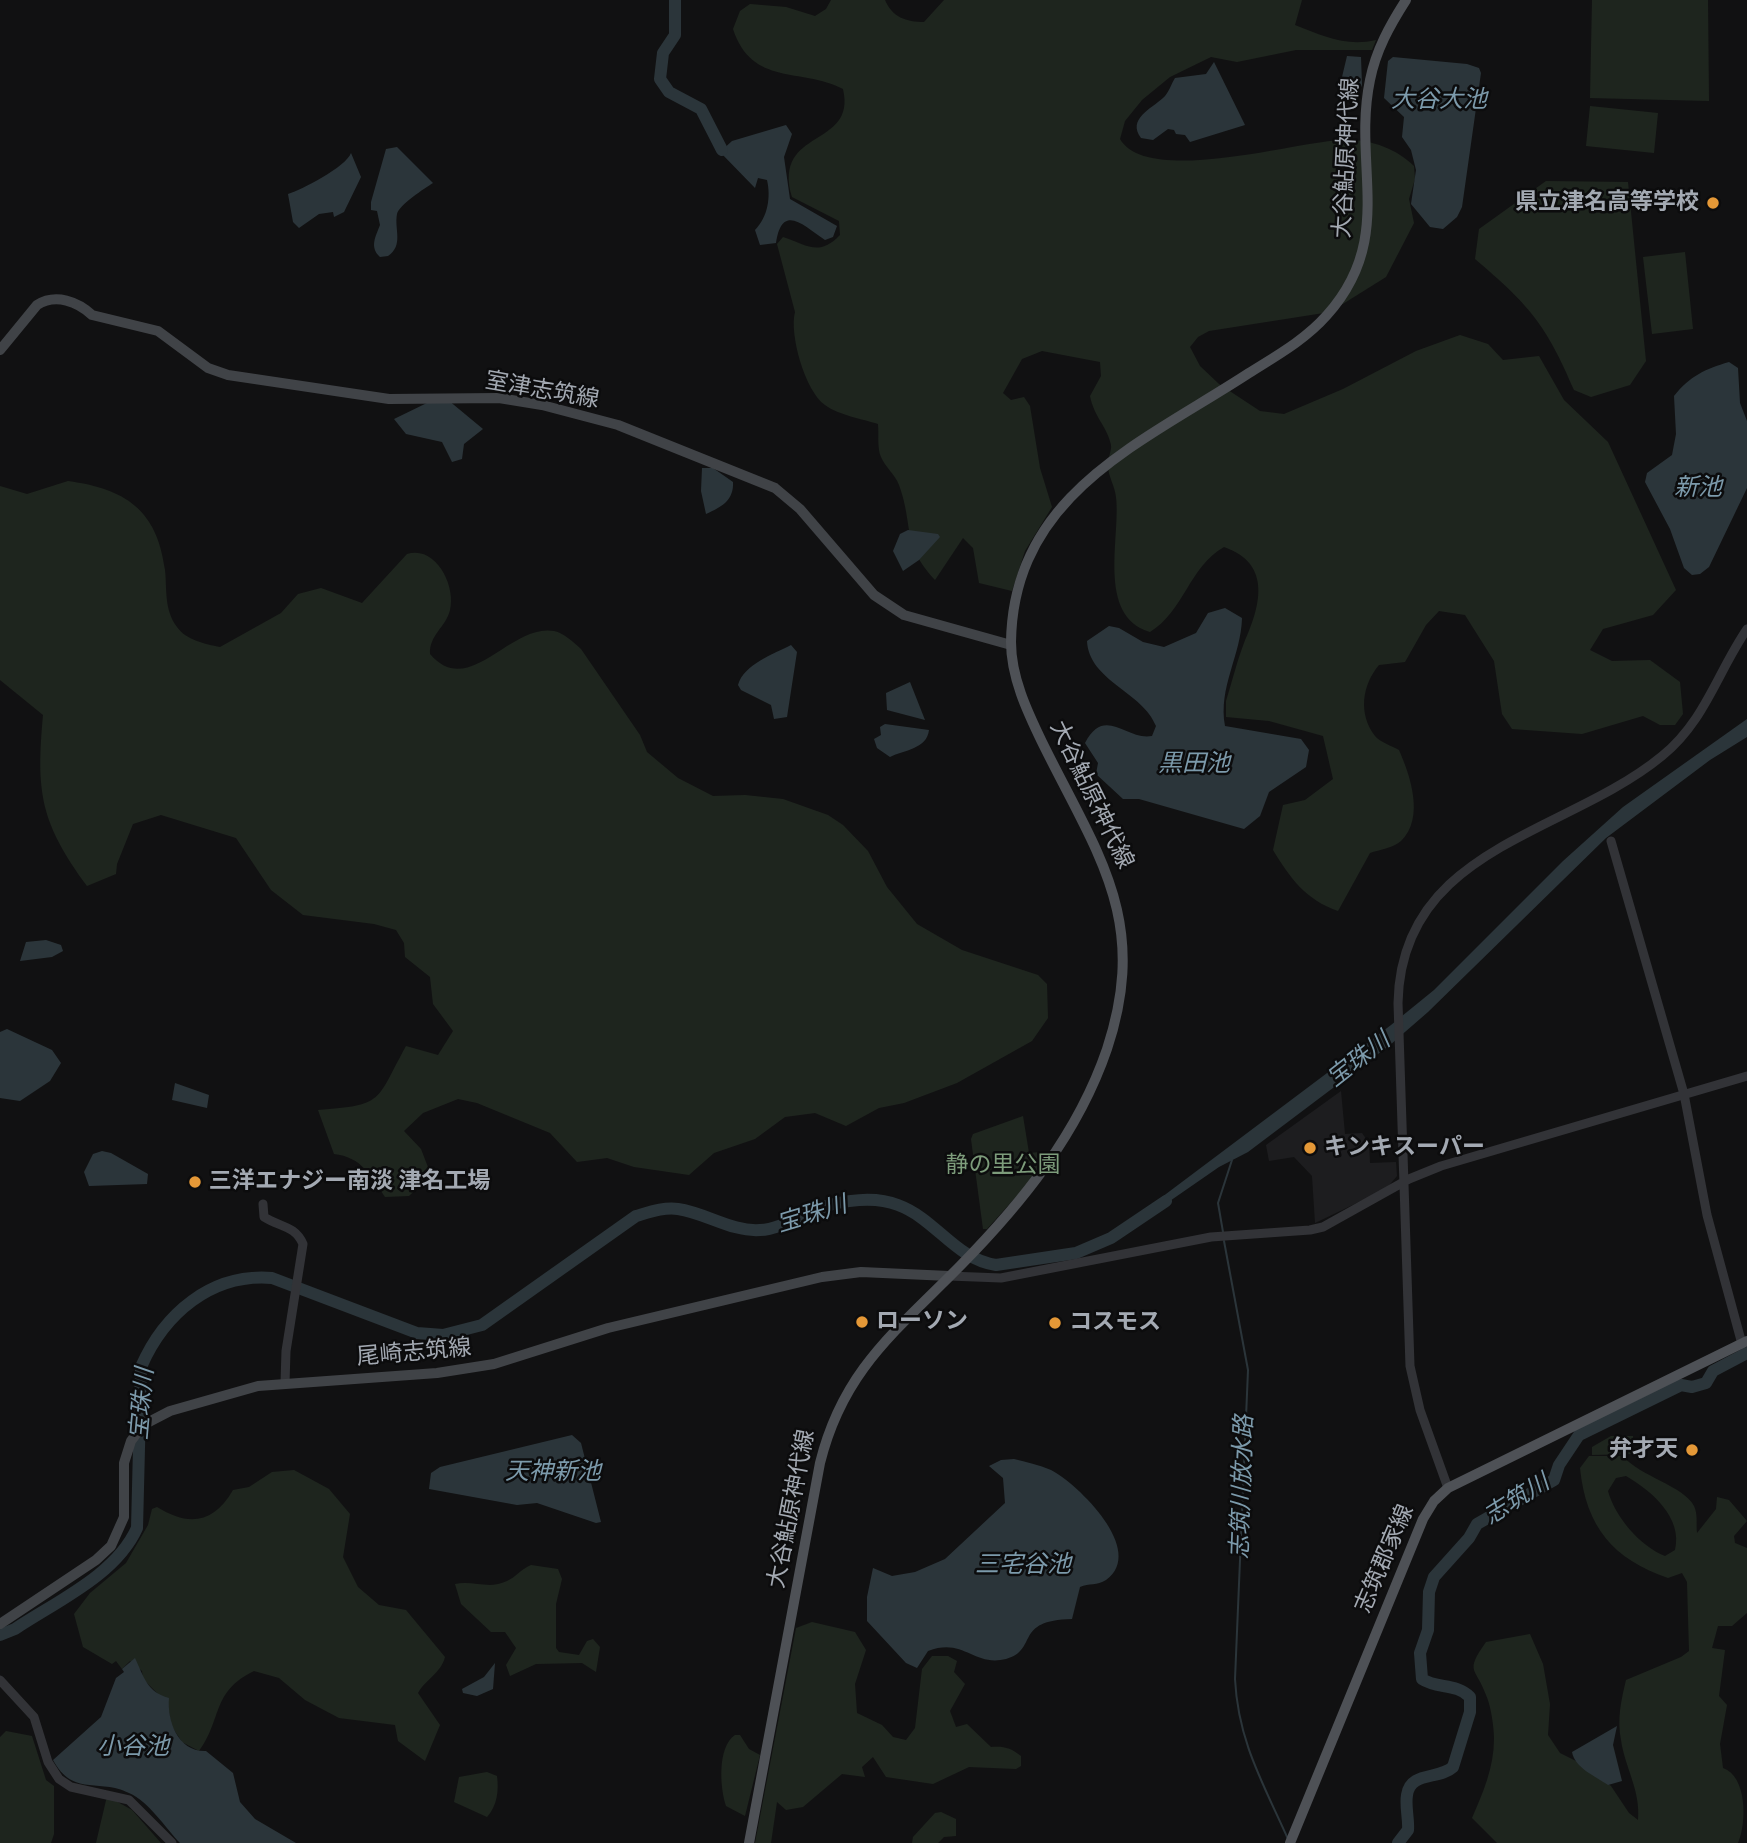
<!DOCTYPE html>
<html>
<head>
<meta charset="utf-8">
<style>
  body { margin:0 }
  canvas { display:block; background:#111112 }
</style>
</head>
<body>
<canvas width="1747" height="1843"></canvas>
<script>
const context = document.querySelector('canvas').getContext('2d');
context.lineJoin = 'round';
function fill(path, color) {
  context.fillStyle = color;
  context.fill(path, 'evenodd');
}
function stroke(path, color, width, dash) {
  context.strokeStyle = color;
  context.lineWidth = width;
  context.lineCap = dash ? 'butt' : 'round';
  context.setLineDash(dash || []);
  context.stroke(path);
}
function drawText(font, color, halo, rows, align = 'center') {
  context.font = font + ' "Archivo Narrow","Noto Sans JP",sans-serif';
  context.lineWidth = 5;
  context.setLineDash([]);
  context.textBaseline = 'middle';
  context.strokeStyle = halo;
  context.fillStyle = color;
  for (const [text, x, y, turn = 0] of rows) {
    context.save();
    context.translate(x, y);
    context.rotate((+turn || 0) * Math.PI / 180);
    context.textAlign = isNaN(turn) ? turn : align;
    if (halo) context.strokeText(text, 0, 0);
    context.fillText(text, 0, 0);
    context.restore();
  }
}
fill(new Path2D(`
  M1341,1091L1345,1134L1362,1133L1369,1143L1370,1163L1396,1162L1397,1176L1386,1189L1315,1223L1312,1176L1294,1157L1269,1161L1266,1145Z`), '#1d1d1f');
fill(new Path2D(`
  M831,0H885C892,17 906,22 924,22L944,0H1302L1295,25C1323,36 1346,47 1376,40L1372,50H1296L1237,62L1211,57L1170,77L1142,100L1125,121L1120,139C1147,186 1295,142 1341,140C1367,138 1396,148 1414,166L1415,179L1409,199L1414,223L1386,277L1330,312L1209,331L1198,337L1190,347L1200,366L1219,384L1260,411L1284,414L1343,389L1416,351L1460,335L1488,344L1503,360L1539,356L1564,400L1608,442L1676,590L1653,615L1603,629L1590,650L1612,661L1650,660L1680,682L1683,714L1675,725H1660L1643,716L1582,734L1512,729L1502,714L1494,661L1465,615L1439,611L1426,625L1405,662L1379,665C1362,685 1358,714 1375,736C1380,742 1392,746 1399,750C1410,775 1425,818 1401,841C1395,847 1379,850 1370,853L1338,911C1306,900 1290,878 1273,850L1283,805L1305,800L1333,779L1323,736L1269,721L1226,717V701C1232,682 1237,661 1244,643C1260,607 1273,564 1224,547C1189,567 1184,611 1150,632C1096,616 1121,537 1116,497C1115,486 1108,476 1108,466C1107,459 1112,451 1111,445C1108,428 1094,417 1090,396L1101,376L1100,362L1042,351L1022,359L1003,393L1011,400L1024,397L1030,406L1040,468L1052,507L1025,551L1012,591L979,583L973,548L963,538L935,580C901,543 914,526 899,485C895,474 885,467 881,457C877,448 879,434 878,424C863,419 838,415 825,405C805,391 789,334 795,312L777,244L783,237C807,245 819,257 840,235L839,221L792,197C772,127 857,149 843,89C801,67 752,87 733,29L740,11L750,4L786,7L815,16L826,9Z
  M1592,0H1708L1709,101L1590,98Z
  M1590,106L1658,113L1654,153L1586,146Z
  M1546,181L1628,182L1646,361L1630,385L1591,397L1574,390C1546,324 1529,305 1475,259L1479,229Z
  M1685,252L1693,329L1652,334L1643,257Z
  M68,481C125,489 157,509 165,570C167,589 164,610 177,627C186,640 205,644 220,647L281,613L298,594L321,588L362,603L407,554C436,545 456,586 450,610C446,627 429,635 430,654C469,700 510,623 554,631C564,633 573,642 581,649L640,735L647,752L678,778L713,796L745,795L783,799L828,815L843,825L868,851L887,887L917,924L962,950L1038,975L1047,984L1048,1018L1032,1041L957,1083L904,1103L879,1108L846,1126L815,1113L785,1117L755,1139L714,1153L689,1175L634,1167L607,1158L577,1162L550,1133L477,1103L458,1099L423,1113L404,1131L421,1149L431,1175L409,1196L385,1197C371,1175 361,1157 334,1154L318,1110C385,1105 375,1102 406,1046L438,1055L453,1031L433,1004L430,977L405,957L404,943L396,930L374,924L303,915L271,890L236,838L161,815L133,824L117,864L116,874L87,886C40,822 36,792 43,715L0,680V486L27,494Z
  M1023,1116L1029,1153L1051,1151L1032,1179L987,1229H983L971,1139L973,1134Z
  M1611,1436H1633V1454L1592,1455V1447Z
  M1589,1456H1623C1639,1476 1684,1486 1694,1506C1698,1514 1696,1525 1697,1533L1716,1509L1717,1497L1729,1500L1747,1521L1734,1536L1735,1543L1747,1548V1613L1732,1626H1718L1712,1648L1725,1650L1719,1696L1727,1705L1720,1744L1723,1768C1747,1776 1747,1823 1738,1843H1497L1472,1818C1483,1793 1494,1767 1494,1739C1494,1727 1491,1706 1486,1695C1476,1667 1464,1673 1486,1642L1530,1634L1543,1664L1550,1704L1548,1735L1560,1753L1588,1767L1611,1786L1629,1813L1638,1820C1641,1791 1625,1768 1621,1740C1617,1719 1621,1701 1626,1680L1681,1657L1689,1651L1687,1582L1682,1573L1668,1578C1613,1559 1586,1527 1580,1468ZM1626,1476C1652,1491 1683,1518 1675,1550L1665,1556C1640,1546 1615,1517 1608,1491L1616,1478Z
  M294,1470L329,1489L350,1514L343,1557L358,1587L379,1605L406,1610L445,1657C441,1673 426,1679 418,1693L440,1725L425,1761L398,1741L395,1725L339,1718L305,1700L279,1678L254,1671C211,1692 223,1718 199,1751L182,1742L171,1725L168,1704L143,1679L142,1671L130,1661L122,1669L116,1661L112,1664L83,1647L74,1614L90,1593L126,1563L148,1525L152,1509L157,1507C189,1527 214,1523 233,1490L249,1487L272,1472Z
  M531,1565L558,1569L562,1579L556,1604V1648L559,1652L579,1655L587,1641L593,1639L600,1647L596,1672L582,1663L536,1664L510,1676L506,1665L516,1648L505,1632H491L461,1604L455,1584C473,1580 489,1590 507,1581C516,1577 521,1569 531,1565Z
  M812,1622L855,1632L866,1650L855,1684L857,1713L882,1725L893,1737L906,1740L915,1728L922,1669L932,1656H948L957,1661L954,1672L965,1684L950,1711L956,1727L967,1724L991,1747C1004,1746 1011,1748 1021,1756V1766L1016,1769L969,1767L933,1784L886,1777L873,1757L862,1767L865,1777L842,1774L803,1807L786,1810L777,1802L771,1843H755L796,1628Z
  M6,1731L32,1736L46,1780L54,1786V1834L51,1843H0V1737Z
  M735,1735H740L749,1749L760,1755L745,1816L726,1806C720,1788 717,1747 735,1735Z
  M487,1772L497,1776C499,1791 497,1806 487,1817L454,1802L459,1777Z
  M107,1796L132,1810L161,1843H96Z
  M941,1812L956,1819V1836L944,1837L938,1843H912L913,1837L935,1813Z`), '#1e251e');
fill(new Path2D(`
  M1347,56L1361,57L1362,85L1357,97L1348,95L1342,77Z
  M1393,57L1467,64L1479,68L1481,73L1462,207L1457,217L1443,229L1430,227L1411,204L1416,170L1411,150L1402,137L1404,117L1384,98L1388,61Z
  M1214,62L1245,125L1190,142L1185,135L1176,134L1174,130L1168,129L1153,140L1141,138C1127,119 1151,109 1163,98C1169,93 1171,84 1175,78L1206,74Z
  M786,125L792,134L784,157L790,199L837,226L833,237L825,240C804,226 782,202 776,243L760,245L755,230C768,217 771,197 767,180L758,178L755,188L720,152L732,141Z
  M397,147L433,183C425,188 399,205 397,214C394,229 404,245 388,256L380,257C369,247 376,236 380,225L377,211L371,210V202L386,149Z
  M351,153L361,177L344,212L334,217L333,212L319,214L299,228L293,222L288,194C301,190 346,167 351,153Z
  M1729,362L1738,368L1740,403L1747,421V488L1709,567L1700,574L1692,575L1684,568L1670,529L1645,482L1647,473L1672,455L1676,434L1674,396C1690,376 1705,369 1729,362Z
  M448,400L483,429L464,444L462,459L452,462L442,442L406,434L394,419L431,401Z
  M702,468H713L733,482C734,500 722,507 706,514L701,491Z
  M908,530L938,534L940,537L919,560L903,571L893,551L900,534Z
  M1225,608L1242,618C1241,656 1218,687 1225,726L1301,739L1309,750L1306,767L1269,792L1260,816L1244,829L1139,799H1123L1096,774L1098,763L1085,743C1105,705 1126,741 1152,736L1156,726C1143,692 1089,681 1087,641L1109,626L1119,628L1143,642L1164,647L1196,633L1208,613Z
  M791,645L797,652L787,717L774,719L771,705L741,690L738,685C744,664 774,654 791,645Z
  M910,682L925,720L887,710L886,693Z
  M1747,719V737L1710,760L1606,838L1428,1012L1390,1045L1248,1152L1219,1167L1154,1212V1203L1391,1025L1434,990L1563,861L1623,807Z
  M885,724L929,730C927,749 904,750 890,757L877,748L874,739L881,735L880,727Z
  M46,940L61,945L63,951L52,957L20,961L26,942Z
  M7,1029L52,1050L61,1063L50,1081L20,1101L0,1098V1032Z
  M175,1083L209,1095L207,1108L172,1100Z
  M102,1151L111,1153L148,1174L147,1184L89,1186L84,1172L93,1154Z
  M572,1435L581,1443L601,1522L596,1523L537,1503L517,1505L429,1489L431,1473L440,1467Z
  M1014,1459C1026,1462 1039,1465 1051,1470C1078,1484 1147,1551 1106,1580C1097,1586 1089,1583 1080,1587L1072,1619C1013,1620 1039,1650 1006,1659C973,1667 964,1637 928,1651L917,1668L906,1663L867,1621V1597L873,1568L892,1576L915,1572L945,1559L1005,1503L1003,1478L989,1466L1001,1460Z
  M135,1658C144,1677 147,1692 169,1698C167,1721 178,1752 206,1751L233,1773L240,1802L255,1819L296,1843H180C165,1827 149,1802 129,1793C99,1778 73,1797 53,1760L101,1717L116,1678L124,1672L122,1669Z
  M495,1663L493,1689L477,1696L463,1693L462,1689L484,1677Z
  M1617,1726L1613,1745L1622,1781L1608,1785C1595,1776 1575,1768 1572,1752Z`), '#2b353a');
stroke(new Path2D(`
  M1223,1232L1218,1203L1232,1160
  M1224,1241L1248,1370L1235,1679C1238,1741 1263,1783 1288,1839`), '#2b353a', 2);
stroke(new Path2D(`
  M675,0V35L663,53L660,79L669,92L701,109L722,150
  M0,1635L15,1629C57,1601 116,1575 137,1528L141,1367C164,1314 211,1273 272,1278L417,1333L443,1335L482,1325L636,1216C650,1212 664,1207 678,1209C706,1213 732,1232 760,1230C782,1229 800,1214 820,1208C843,1200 875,1196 898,1205C936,1219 955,1259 996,1265L1076,1253L1111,1238L1166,1201
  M1398,1843L1408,1830C1409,1819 1405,1807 1407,1795C1410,1771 1439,1780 1453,1767L1470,1712V1697C1456,1683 1437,1689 1422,1679L1420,1653L1428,1630L1429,1592L1434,1577L1469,1538L1477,1524L1554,1480L1559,1465L1579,1435L1681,1385L1692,1387L1706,1383L1713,1371L1747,1353`), '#2b353a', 12);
stroke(new Path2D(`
  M1611,841L1684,1094L1707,1215L1742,1344
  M263,1204L264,1217C279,1227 295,1225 303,1244L286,1351L285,1383
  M949,1276L1001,1278L1211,1237L1310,1230L1323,1227L1409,1179L1441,1166L1747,1076
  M1448,1488L1420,1410L1410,1366L1398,1003C1401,847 1566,835 1662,756C1705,721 1717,673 1747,629
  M0,1680L34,1717L48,1762L59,1779L71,1787L129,1800L172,1843`), '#323337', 9);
stroke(new Path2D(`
  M0,350L37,305C56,293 78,302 92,315L158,331L208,368L228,375L389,399L499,398L542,405L618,425L775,488L800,509L874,595L904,615L1011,645
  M0,1624L96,1560L111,1546L124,1517V1463L131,1441L143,1425L170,1411L258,1386L437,1373L494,1364L608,1328L822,1277L861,1272L949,1276`), '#404347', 10);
stroke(new Path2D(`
  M749,1843L820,1463C843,1370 896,1331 960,1266C1022,1203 1078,1134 1107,1049C1150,919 1097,854 1042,742C1027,711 1011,677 1011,642C1013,494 1142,443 1249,373C1276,356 1305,340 1327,315C1396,238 1352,166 1370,80C1376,50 1390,25 1406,0
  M1290,1843L1423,1519L1434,1501L1448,1488L1747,1341`), '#4e5156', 10);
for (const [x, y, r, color] of [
  [1713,203,7,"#e49837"],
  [1310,1148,7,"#e49837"],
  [195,1182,7,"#e49837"],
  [862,1322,7,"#e49837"],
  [1055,1323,7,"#e49837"],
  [1692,1450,7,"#e49837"]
]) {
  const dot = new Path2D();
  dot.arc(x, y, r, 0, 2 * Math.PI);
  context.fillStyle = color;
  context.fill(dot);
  stroke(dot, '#0c0c0d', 2.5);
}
drawText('23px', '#a3a9b2', '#0c0c0d', [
  ["大谷鮎原神代線",1347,158,-87],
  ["室津志筑線",542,391,10],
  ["大谷鮎原神代線",1091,795,64],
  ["尾崎志筑線",414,1353,-5],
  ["大谷鮎原神代線",792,1509,-79],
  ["志筑郡家線",1385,1559,-67]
]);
drawText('bold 23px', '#a3a9b2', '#0c0c0d', [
  ["県立津名高等学校",1699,203,"right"],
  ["キンキスーパー",1324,1148],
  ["三洋エナジー南淡 津名工場",209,1182],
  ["ローソン",876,1322],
  ["コスモス",1069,1323],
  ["弁才天",1678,1450,"right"]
], 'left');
drawText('23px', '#7d9c7b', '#0c0c0d', [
  ["静の里公園",1003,1166]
]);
drawText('italic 24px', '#7c9aab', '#0c0c0d', [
  ["大谷大池",1439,101],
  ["新池",1698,489],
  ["黒田池",1194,765],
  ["宝珠川",1359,1060,-38],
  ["宝珠川",812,1215,-17],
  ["宝珠川",143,1404,-85],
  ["天神新池",553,1473],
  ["志筑川放水路",1243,1487,-88],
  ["志筑川",1517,1500,-32],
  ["三宅谷池",1023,1566],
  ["小谷池",133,1748]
]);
</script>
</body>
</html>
